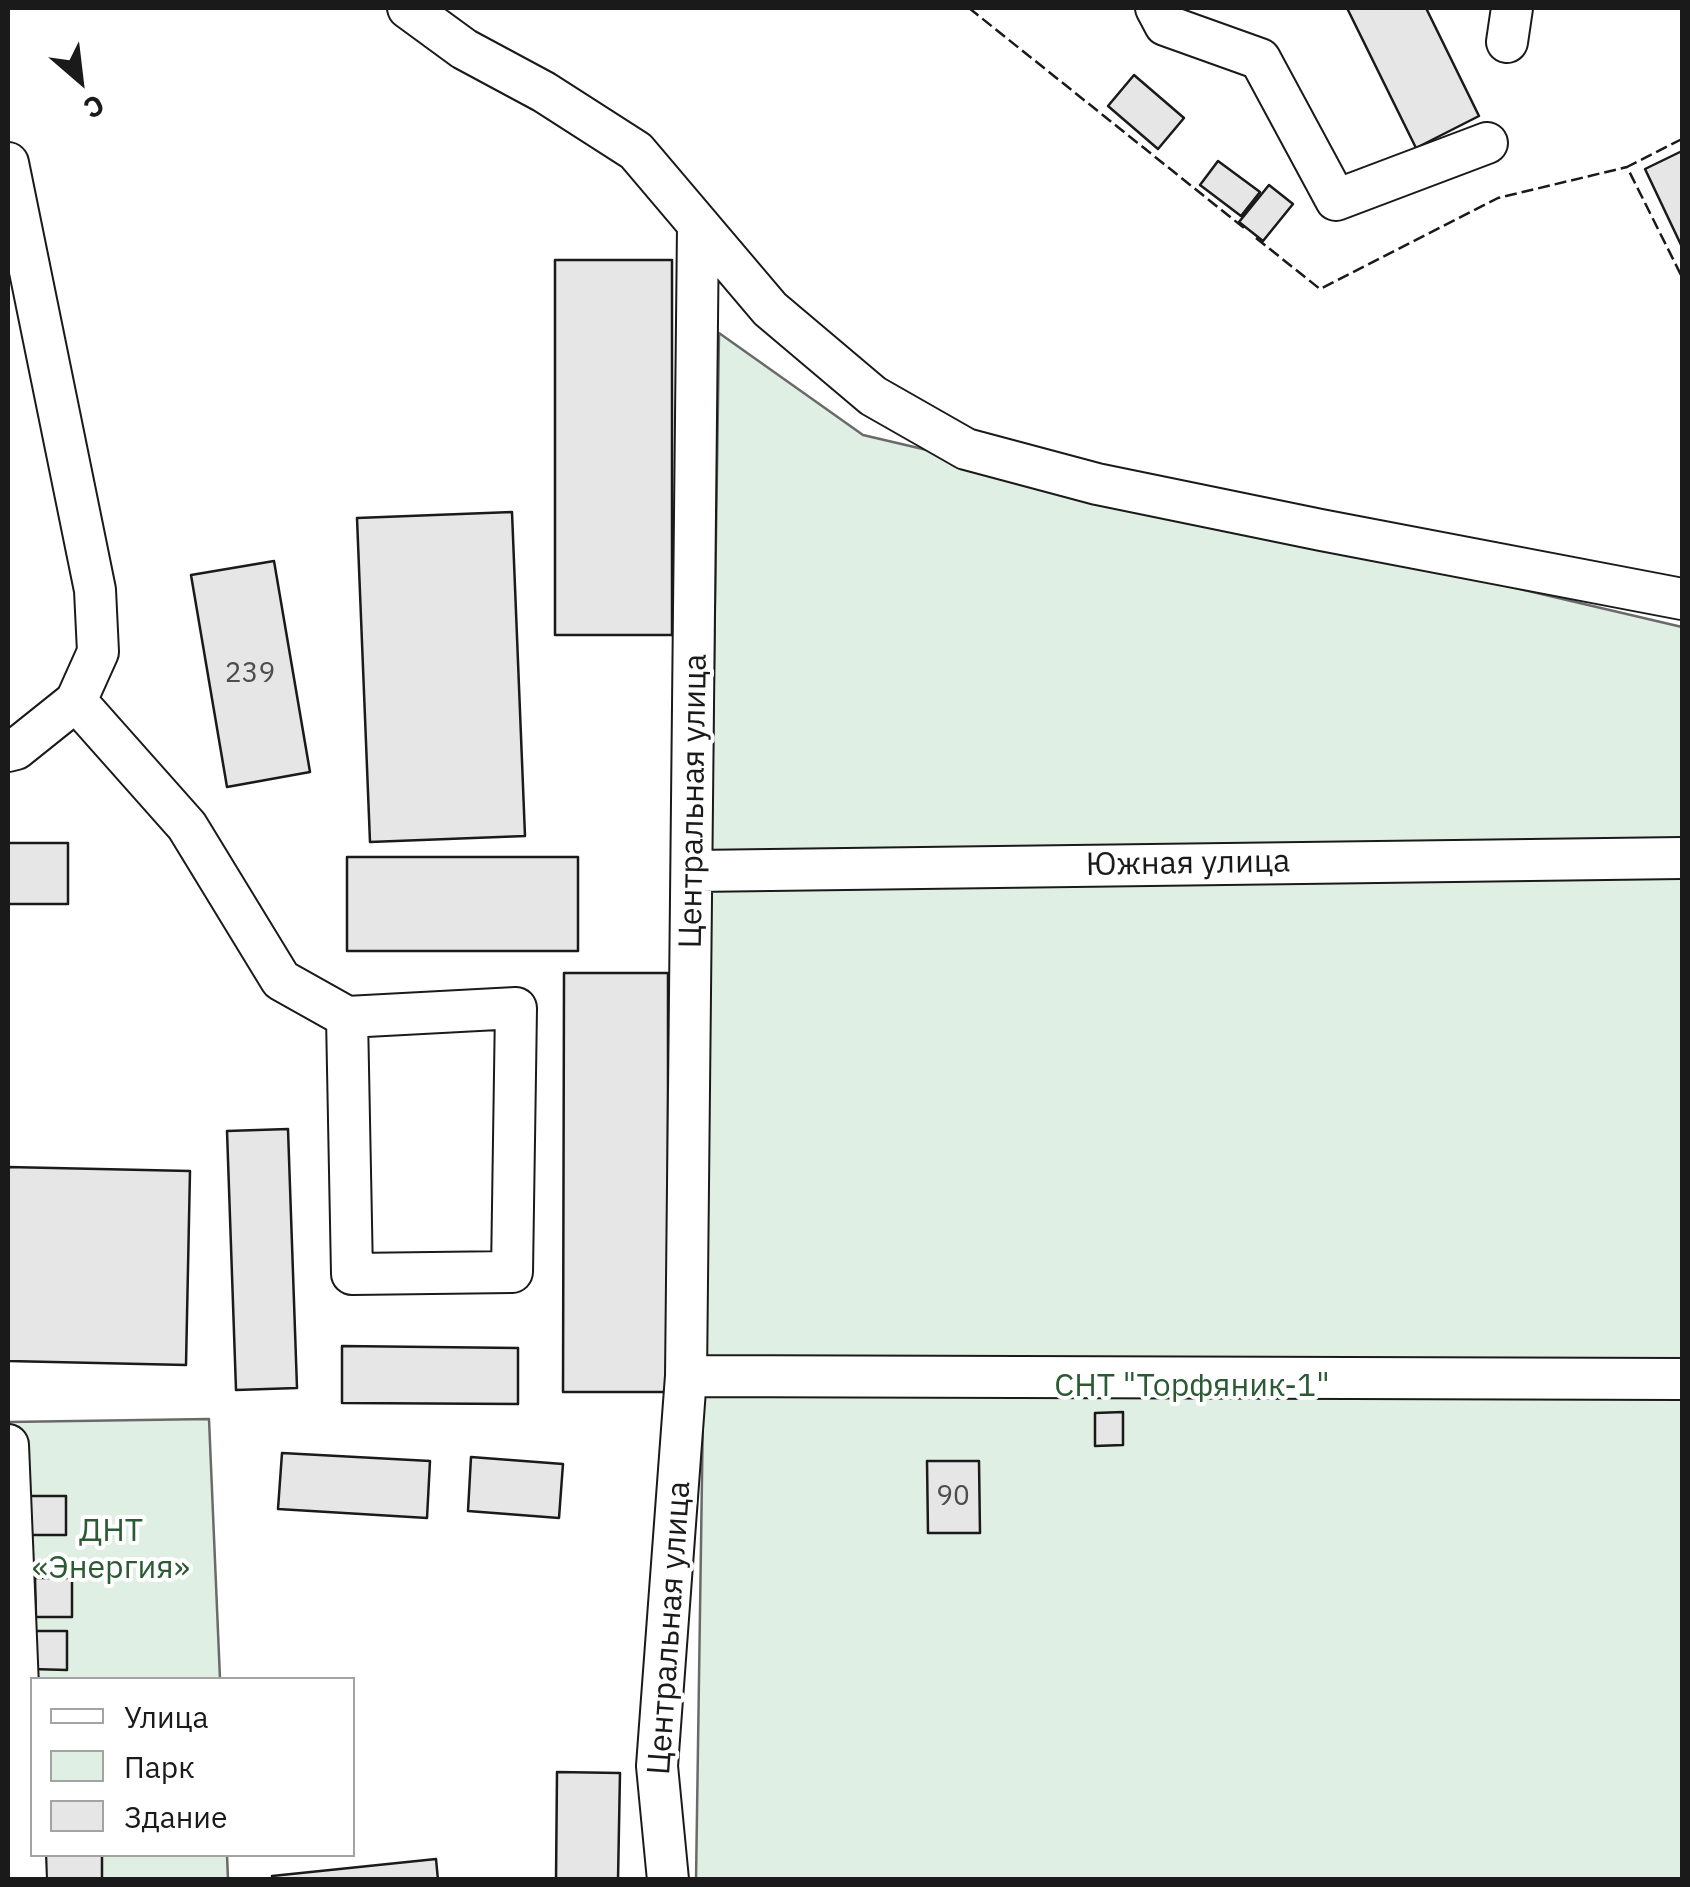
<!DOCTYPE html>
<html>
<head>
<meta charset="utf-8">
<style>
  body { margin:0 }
  #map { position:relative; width:1690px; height:1887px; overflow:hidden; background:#fff; font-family:"IBM Plex Sans",sans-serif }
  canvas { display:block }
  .frame { position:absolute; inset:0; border:10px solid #1a1a1a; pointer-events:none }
  .legend { position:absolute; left:30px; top:1677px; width:325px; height:180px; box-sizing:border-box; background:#fff; border:2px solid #a3a3a3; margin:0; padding:12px 18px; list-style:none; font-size:30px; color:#1a1a1a }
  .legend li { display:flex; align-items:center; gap:20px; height:50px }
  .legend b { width:50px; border:2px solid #a3a3a3 }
  .north { position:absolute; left:30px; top:30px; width:100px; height:100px; -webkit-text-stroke:8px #fff; paint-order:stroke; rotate:152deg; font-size:28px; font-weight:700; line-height:40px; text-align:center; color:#1a1a1a }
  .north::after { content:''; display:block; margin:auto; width:35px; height:45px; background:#1a1a1a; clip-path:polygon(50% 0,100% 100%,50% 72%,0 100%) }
</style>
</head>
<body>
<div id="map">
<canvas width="1690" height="1887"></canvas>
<div class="frame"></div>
<ul class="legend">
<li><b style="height:12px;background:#fff"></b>Улица</li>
<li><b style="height:28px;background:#e0efe3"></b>Парк</li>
<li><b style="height:28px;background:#e6e6e6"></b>Здание</li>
</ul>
<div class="north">С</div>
</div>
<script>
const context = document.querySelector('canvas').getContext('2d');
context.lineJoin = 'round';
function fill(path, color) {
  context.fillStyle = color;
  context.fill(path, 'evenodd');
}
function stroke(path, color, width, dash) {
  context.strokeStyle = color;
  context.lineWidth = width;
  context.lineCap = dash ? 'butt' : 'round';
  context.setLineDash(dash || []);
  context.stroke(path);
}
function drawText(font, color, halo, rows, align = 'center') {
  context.font = font + ' "IBM Plex Sans",sans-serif';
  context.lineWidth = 8;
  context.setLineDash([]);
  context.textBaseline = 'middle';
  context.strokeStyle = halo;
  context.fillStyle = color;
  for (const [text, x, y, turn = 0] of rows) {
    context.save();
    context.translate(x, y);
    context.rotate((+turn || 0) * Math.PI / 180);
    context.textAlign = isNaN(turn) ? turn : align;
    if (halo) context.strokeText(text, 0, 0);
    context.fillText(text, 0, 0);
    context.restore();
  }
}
const green = new Path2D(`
  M719,333L863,435L1682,627V1879L696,1880Z
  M209,1419L220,1679L32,1680V1854L227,1855L228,1879H8V1422Z`);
fill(green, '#e0efe3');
stroke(green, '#6a6a6a', 2.5);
const building = new Path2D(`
  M1347,8H1426L1479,116L1416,148Z
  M1134,75L1184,118L1158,149L1108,106Z
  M1682,151V247L1645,169Z
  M1218,161L1260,192L1241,216L1200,185Z
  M1269,185L1293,204L1263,241L1239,222Z
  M555,260H672V635H555Z
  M512,512L525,836L370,842L357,518Z
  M274,561L310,772L227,787L191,575Z
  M8,843H68V904H8Z
  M347,857H578V951H347Z
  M564,973H668V1392H563Z
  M288,1129L297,1388L236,1390L227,1131Z
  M8,1167L190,1171L186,1365L8,1361Z
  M342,1346L518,1348V1404L342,1403Z
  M1123,1412V1445L1095,1446V1413Z
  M282,1453L430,1461L427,1518L278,1509Z
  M471,1457L563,1464L559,1518L468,1511Z
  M927,1461H979L980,1533H928Z
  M29,1496H66V1535H30Z
  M35,1578H72V1617H36Z
  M31,1631H67V1670L31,1669Z
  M557,1772L620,1773L618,1880H556Z
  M46,1854H102V1880H46Z
  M436,1859L438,1880H272V1876Z`);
fill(building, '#e6e6e6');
stroke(building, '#1a1a1a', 2.5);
const minor = new Path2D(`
  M408,8L464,49L544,92L636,151L770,309L873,396L966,449L1097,484L1321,530L1682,599
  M1156,8L1165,25L1260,59L1336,200L1487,143
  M1507,42L1512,8
  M8,163L95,590L98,652L76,701L16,749L8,751
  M76,701L187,826L281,980L347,1017L352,1274L512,1272L516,1008L347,1017
  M694,871L1682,858
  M686,1376L1682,1379
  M8,1445L26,1880
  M668,1880L657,1766L686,1376L698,226`);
stroke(minor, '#1a1a1a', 44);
stroke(minor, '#fff', 40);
stroke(new Path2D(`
  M969,8L1244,228
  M1682,139L1627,167L1682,277
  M1256,238L1320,289L1498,198L1627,167`), '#1a1a1a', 2.5, [12, 5]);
drawText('28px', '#4d4d4d', null, [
  ["239",250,674],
  ["90",953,1497]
]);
drawText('32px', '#1a1a1a', '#fff', [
  ["Центральная улица",694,801,-89],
  ["Южная улица",1188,864,-1],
  ["Центральная улица",670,1628,-86]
]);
drawText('32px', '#2b5a34', '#fff', [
  ["СНТ \"Торфяник-1\"",1192,1387],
  ["ДНТ",111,1532],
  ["«Энергия»",111,1569]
]);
</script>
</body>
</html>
